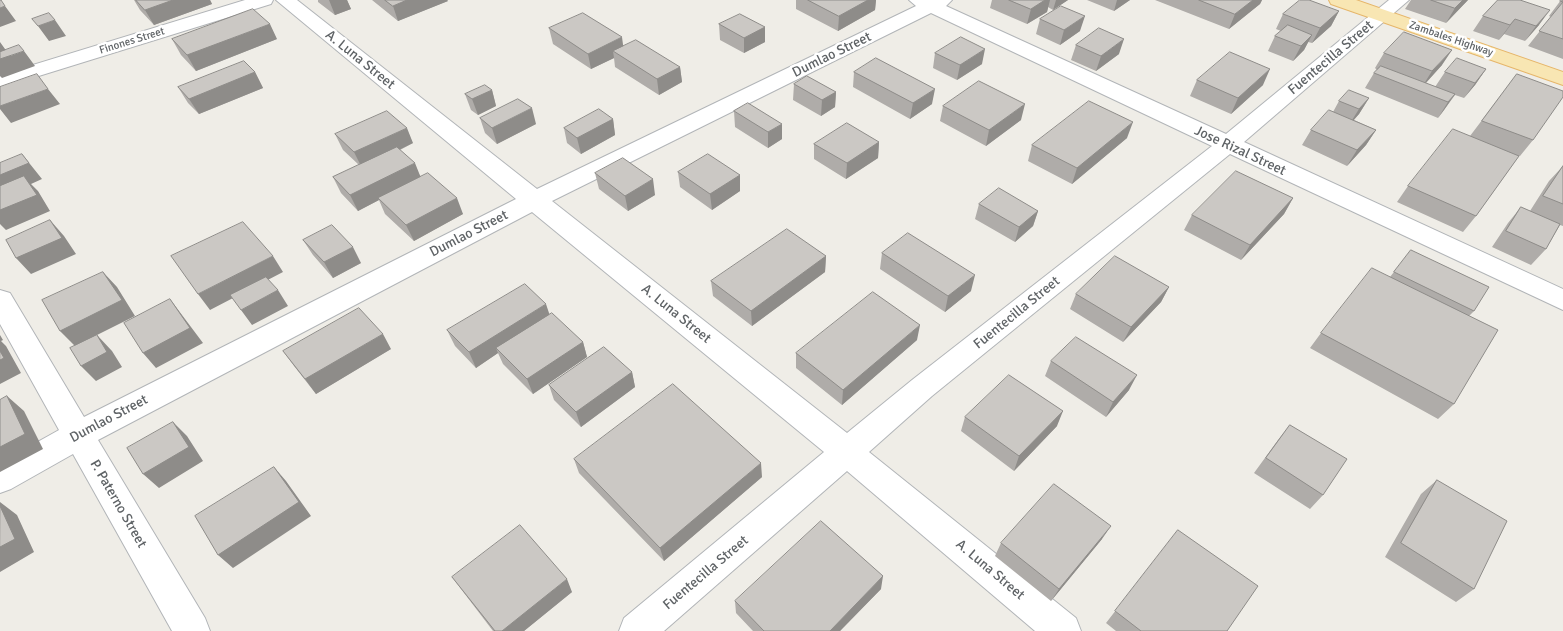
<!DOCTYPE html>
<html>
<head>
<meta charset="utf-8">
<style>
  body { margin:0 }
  canvas { display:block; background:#efede7 }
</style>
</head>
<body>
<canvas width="1563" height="631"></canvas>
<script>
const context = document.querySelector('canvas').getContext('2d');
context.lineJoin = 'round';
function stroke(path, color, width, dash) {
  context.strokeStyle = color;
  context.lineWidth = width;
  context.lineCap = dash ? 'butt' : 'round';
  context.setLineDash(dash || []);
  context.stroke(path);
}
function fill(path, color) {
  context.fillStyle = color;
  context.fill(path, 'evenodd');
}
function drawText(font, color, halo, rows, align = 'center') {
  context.font = font + ' Signika,sans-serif';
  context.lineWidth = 5;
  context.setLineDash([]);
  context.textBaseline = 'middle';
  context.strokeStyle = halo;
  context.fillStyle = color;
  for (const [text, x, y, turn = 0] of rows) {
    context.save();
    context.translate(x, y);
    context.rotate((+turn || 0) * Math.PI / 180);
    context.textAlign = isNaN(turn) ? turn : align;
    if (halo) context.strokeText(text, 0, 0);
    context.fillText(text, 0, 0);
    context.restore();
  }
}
const minor = new Path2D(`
  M245,0H273L271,4L0,88V75Z
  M276,0H297L537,189L916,6L909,0H952L946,6L1226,134L1389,0H1409L1244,142L1563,289V310L1230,154L932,396L869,452L1076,618L1081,631H1035L847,471L664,631H619L624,618L824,452L532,212L98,440L205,618L210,631H172L73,454L11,489L0,493V463L59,430L0,324V290L10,293L84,417L516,199ZM931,13L1212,146L912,380L847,433L552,201Z`);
const major = new Path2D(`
  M1329,0H1356L1563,72V85L1331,4Z`);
stroke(minor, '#b2b5b8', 2);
stroke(major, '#e6b66a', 2);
fill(minor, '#fff');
fill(major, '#f8e6b3');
fill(new Path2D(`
  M134,0H210L212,4L154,25L140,10Z
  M318,0H347L351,9L335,15L318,2Z
  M372,0H447L448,1L398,21Z
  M796,0H876L875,10L838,31L796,9Z
  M992,0H1068L1053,10L1048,7L1047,12L1027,24L990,8Z
  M1087,0H1130L1114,11Z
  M1155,0H1262L1260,4L1229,29Z
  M1411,0H1468L1446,23L1405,9Z
  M1498,0L1539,25L1525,41L1504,34L1499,40L1473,31L1483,16Z
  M1561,0H1563V59L1528,46L1551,17L1549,16Z
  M1339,11L1331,26L1312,43L1308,42L1304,50L1293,61L1268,51L1275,36L1281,31L1276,29L1283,14Z
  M1040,19L1080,31L1060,45L1036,34Z
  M719,24L765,27V42L744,53L720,40Z
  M549,28L623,46L680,67L682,82L659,95L615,67L614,58L591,69L553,44Z
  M172,39H277L196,71L181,55Z
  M1076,45L1119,54L1096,71L1071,60Z
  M935,53L982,64L957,80L933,68Z
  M1384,53L1442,65L1426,83L1435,87L1445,72L1486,69L1475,85L1464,98L1455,95L1444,110L1438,118L1365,88L1374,73L1377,70L1375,68Z
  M255,72L263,88L199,114L188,103L178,87Z
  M854,72L932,104L910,119L853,87Z
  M1517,74L1533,140L1520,156H1519L1476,216L1463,232L1397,202L1408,186L1470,136Z
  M1197,80L1263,85L1231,114L1190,96Z
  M794,84L836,92L835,107L821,116L793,100Z
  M492,90L496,106L478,115L471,110L465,94Z
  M1369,98L1359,114L1354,120L1376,130L1366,145L1347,166L1302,145L1311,130L1333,112L1339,101Z
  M943,106L1021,120L986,146L940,121Z
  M734,111L782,139L768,148L735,127Z
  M480,118L536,124L497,144L485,133Z
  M613,119L615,135L581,154L567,143L564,128Z
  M335,134L413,143L400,150L421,177L463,214L414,241L385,214L379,200L358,211L341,193L333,177L359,165L343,150Z
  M1127,138L1072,184L1028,161L1032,145Z
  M879,142L878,158L846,179L814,159V144Z
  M1563,166V226L1560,225L1546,249L1531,265L1492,247L1508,223L1521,207L1530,211L1549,181Z
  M678,172L740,175V191L712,210L680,187Z
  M595,173L655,195L628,211L599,189Z
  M1293,198L1284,214L1241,260L1184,230L1192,215Z
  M979,204L1038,211L1033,226L1015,242L975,219Z
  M303,240L361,263L333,278L313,255Z
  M1411,250L1474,311L1469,316L1454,404L1438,419L1310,348L1321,333L1390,277Z
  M882,253L971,291L945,312L880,269Z
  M826,256L825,272L752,326L713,296L711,281Z
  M1169,287L1161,302L1123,342L1070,309L1076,294Z
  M550,315L583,342L587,357L533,394L503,364L498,353L476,368L455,346L447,330Z
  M917,340L842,405L796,368V353Z
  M391,349L316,394L294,366L283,351Z
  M1051,361L1129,390L1106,417L1045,376Z
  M632,372L635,387L581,427L554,400L549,385Z
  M965,417L1057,426L1014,471L961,431Z
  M1290,425L1323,495L1310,509L1254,473L1278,440Z
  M574,459L762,477L664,561L579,473Z
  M1437,480L1474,589L1456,602L1385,557L1421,494Z
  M1178,530L1227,631H1116L1106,623Z
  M1102,539L1051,601L995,556L1001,543Z
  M452,577L572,592L524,631H493L461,589Z
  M881,589L840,631H753L736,613L735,601Z`), '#afaca9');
fill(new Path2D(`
  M173,0H210L212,4L154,25L145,10Z
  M329,0H347L351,9L335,15Z
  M407,0H447L448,1L398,21L393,6Z
  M868,0H876L875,10L838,31L839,16Z
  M1045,0H1050L1047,12L1027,24L1031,9Z
  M1056,0H1068L1053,10Z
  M1117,0H1130L1114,11Z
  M1253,0H1262L1260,4L1229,29L1235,14Z
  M1463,0H1468L1446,23L1455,8Z
  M5,6L16,21L0,27V8Z
  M1550,10L1539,25L1525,41L1536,26Z
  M1339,11L1331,26L1312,43L1320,28Z
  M1085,16L1080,31L1060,45L1064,30Z
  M1515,19L1504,34L1499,40L1510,25Z
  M55,20L66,36L49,41L38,26Z
  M270,24L277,39L196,71L187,55Z
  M765,27V42L744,53V38Z
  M1312,35L1304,50L1293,61L1301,46Z
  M622,37L624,52L613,51L614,58L591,69L588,54Z
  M1124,39L1119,54L1096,71L1101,56Z
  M0,42L10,56L24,51L35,66L2,78L0,76Z
  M985,49L982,64L957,80L960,65Z
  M1452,50L1442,65L1422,87L1432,71Z
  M680,67L682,82L659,95L657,79Z
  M1270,69L1263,85L1231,114L1238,98Z
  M1486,69L1475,85L1464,98L1475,83Z
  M255,72L263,88L199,114L189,99Z
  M48,89L60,104L11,123L0,109V106Z
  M935,89L932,104L910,119L913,103Z
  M492,90L496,106L478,115L472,99Z
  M836,92L835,107L821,116L822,100Z
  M1455,94L1444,110L1438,118L1448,102Z
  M1369,98L1359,114L1349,125L1359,109Z
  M1025,104L1021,120L986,146L989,130Z
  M532,108L536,124L497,144L492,128Z
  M613,119L615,135L581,154L577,138Z
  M1133,122L1127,138L1072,184L1077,168Z
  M782,124V139L768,148V132Z
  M407,128L413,143L362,168L354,152Z
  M1376,130L1366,145L1347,166L1357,150Z
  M879,142L878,158L846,179L847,163Z
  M22,154L42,179L31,184L38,191L50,211L6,230L0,224V175Z
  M415,163L421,178L378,198L379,200L358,211L350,195Z
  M740,175V191L712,210L710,194Z
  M653,179L655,195L628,211L625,196Z
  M457,198L463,214L414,241L406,225Z
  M1293,198L1284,214L1241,260L1250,245Z
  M1038,211L1033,226L1015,242L1019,227Z
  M50,220L64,236L76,254L31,274L16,258Z
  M353,247L361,263L333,278L324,262Z
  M273,256L283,272L210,310L198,294Z
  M826,256L825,272L752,326L751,311Z
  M103,272L117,287L135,316L75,346L60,331Z
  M975,275L971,291L945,312L948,296Z
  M1169,287L1161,302L1123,342L1131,327Z
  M278,290L288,306L252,325L241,310Z
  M170,299L203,343L156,368L143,353Z
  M546,304L551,319L496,348L498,353L476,368L469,352Z
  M920,325L917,340L842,405L843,390Z
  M383,334L391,349L316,394L305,379Z
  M0,335L3,340L1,341L6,346L21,373L0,384Z
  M97,335L112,351L122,367L96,381L81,366Z
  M583,342L587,357L533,394L527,379Z
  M632,372L635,387L581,427L576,412Z
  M1137,375L1129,390L1106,417L1113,402Z
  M7,396L24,411L43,449L0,472V447Z
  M1063,411L1057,426L1014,471L1019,456Z
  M173,422L187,436L203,461L159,488L143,474Z
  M761,463L762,477L664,561L660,548Z
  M274,467L286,481L311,516L233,568L218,555Z
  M0,502L17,515L34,552L0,572Z
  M1111,526L1102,539L1051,601L1059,589Z
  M883,576L881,589L840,631H830Z
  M567,579L572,592L524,631H502Z`), '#8e8c89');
const building = new Path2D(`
  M0,0H1L5,6L0,8Z
  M136,0H173L145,10Z
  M385,0H407L393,6Z
  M808,0H868L839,16Z
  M1009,0H1045L1031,9Z
  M1199,0H1253L1235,14Z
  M1300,0H1309L1339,11L1320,28L1283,14Z
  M1431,0H1463L1455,8Z
  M1498,0H1520L1550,10L1536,26L1515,19L1510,25L1483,16Z
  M1561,0H1563V39L1539,31L1563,2L1560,1Z
  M1061,6L1085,16L1064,30L1040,19Z
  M253,9L270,24L187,55L172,39Z
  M49,13L55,20L38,26L32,19Z
  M583,13L622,37L588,54L549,28Z
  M740,14L765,27L744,38L719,24Z
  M1288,25L1312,35L1301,46L1275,36Z
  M1099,28L1124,39L1101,56L1076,45Z
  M1404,32L1452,50L1432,71L1384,53Z
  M961,37L985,49L960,65L935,53Z
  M636,40L680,67L657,79L613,51Z
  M19,45L24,51L0,59V52Z
  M1230,52L1270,69L1238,98L1197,80Z
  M876,58L935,89L913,103L854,72Z
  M1457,58L1486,69L1475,83L1445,72Z
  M244,61L255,72L189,99L178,87Z
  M1381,66L1455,94L1448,102L1374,73Z
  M37,74L48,89L0,106V87Z
  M1517,74L1563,91V97L1533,140L1482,121Z
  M807,76L836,92L822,100L794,84Z
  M979,81L1025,104L989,130L943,106Z
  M485,85L492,90L472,99L465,94Z
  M1349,90L1369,98L1359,109L1339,101Z
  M518,99L532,108L492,128L480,118Z
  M1089,101L1133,122L1077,168L1032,145Z
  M748,103L782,124L768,132L734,111Z
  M599,109L613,119L577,138L564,128Z
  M1329,110L1376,130L1357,150L1311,130Z
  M387,111L407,128L354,152L335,134Z
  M847,123L879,142L847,163L814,144Z
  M1453,129L1519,156L1476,216L1408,186Z
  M397,147L415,163L350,195L333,177Z
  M22,154L29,163L0,175V163Z
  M708,154L740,175L710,194L678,172Z
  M623,158L653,179L625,196L595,173Z
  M1563,166V204L1543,196Z
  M1236,171L1293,198L1250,245L1192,215Z
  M428,173L457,198L406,225L378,198Z
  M24,176L37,195L0,210V186Z
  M999,188L1038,211L1019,227L979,204Z
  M1521,207L1560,224L1546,249L1506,231Z
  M50,220L62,238L16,258L6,240Z
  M243,222L273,256L198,294L171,256Z
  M332,225L353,247L324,262L303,240Z
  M787,229L826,256L751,311L711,281Z
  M908,233L975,275L948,296L882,253Z
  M1411,250L1489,287L1474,311L1394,272Z
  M1115,256L1169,287L1131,327L1076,294Z
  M1372,268L1498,330L1454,404L1321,333Z
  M103,272L122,300L60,331L42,300Z
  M266,277L278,290L241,310L230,295Z
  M525,284L546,304L469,352L447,330Z
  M873,292L920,325L843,390L796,353Z
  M170,299L190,328L143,353L124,323Z
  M359,308L383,334L305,379L283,351Z
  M552,313L583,342L527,379L496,348Z
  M97,335L107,352L81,366L70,348Z
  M1076,337L1137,375L1113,402L1051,361Z
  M604,347L632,372L576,412L549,385Z
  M0,351L4,358L0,360Z
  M1009,375L1063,411L1019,456L965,417Z
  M673,384L761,463L660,548L574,459Z
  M7,396L25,434L0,447V400Z
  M173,422L189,447L143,474L127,448Z
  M1290,425L1347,459L1323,495L1266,458Z
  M274,467L299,502L218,555L195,516Z
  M1437,480L1507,521L1474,589L1401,543Z
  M1054,484L1111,526L1059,589L1001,543Z
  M0,506L15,539L0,547Z
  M821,521L883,576L830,631H764L735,601Z
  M520,525L567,579L502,631H495L452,577Z
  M1178,530L1258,586L1227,631H1141L1115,611Z`);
fill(building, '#cbc8c4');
stroke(building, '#8e8c89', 1);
drawText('11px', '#5f6366', '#fff', [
  ["Zambales Highway",1451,39,19],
  ["Finones Street",132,41,-17]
]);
drawText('14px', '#5f6366', '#fff', [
  ["Dumlao Street",832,55,-26],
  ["Fuentecilla Street",1331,58,-40],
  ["A. Luna Street",360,60,39],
  ["Jose Rizal Street",1240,151,25],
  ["Dumlao Street",469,234,-27],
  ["Fuentecilla Street",1017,313,-39],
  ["A. Luna Street",676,314,39],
  ["Dumlao Street",109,419,-28],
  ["P. Paterno Street",118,504,60],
  ["A. Luna Street",990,570,40],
  ["Fuentecilla Street",706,573,-40]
]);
</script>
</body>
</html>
